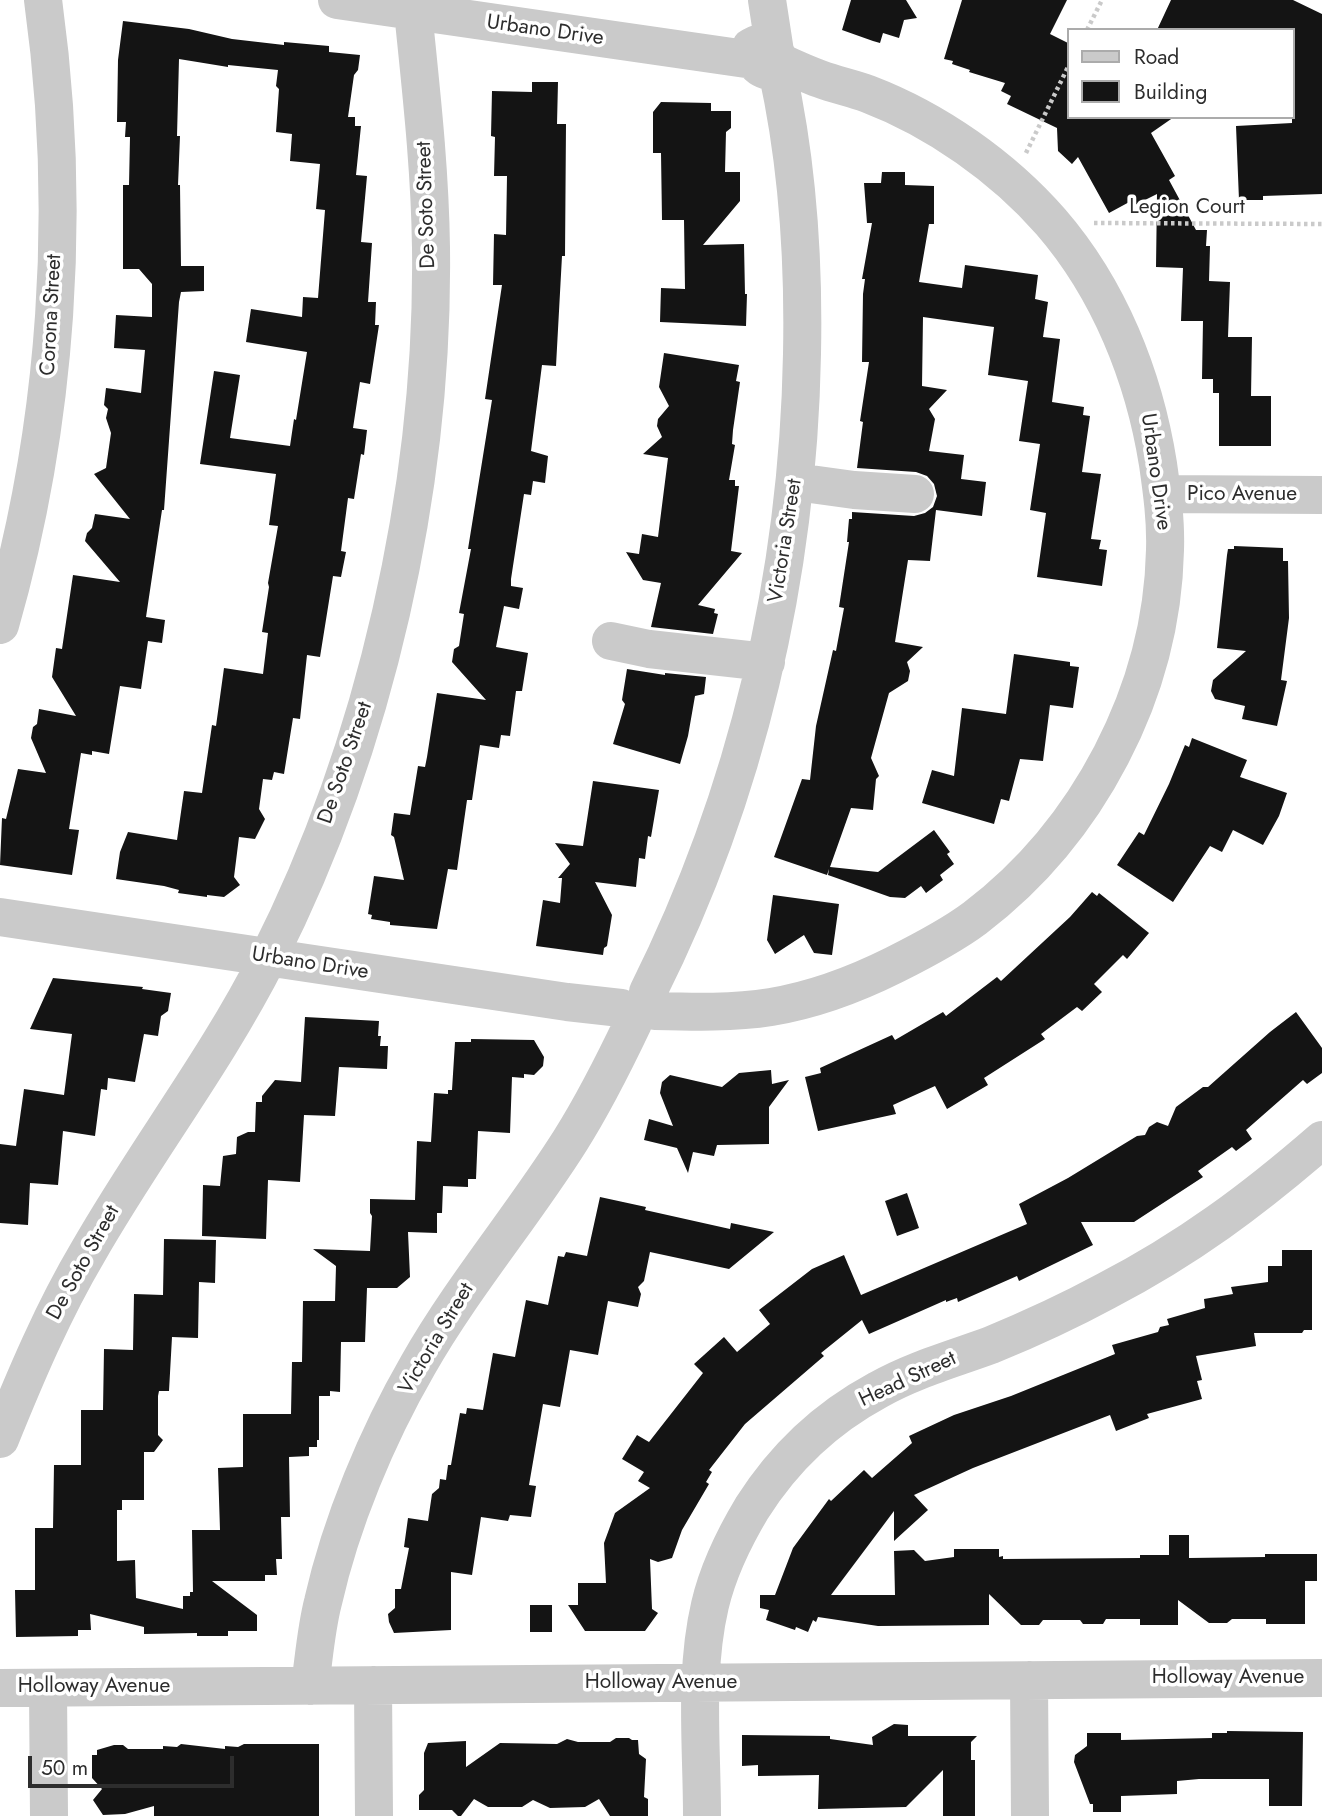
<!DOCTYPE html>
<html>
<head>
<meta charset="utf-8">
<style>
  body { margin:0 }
  #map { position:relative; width:1322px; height:1816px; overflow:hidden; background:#fff; font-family:Jost,sans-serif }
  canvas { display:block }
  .legend { position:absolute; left:1067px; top:28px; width:228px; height:91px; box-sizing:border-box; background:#fff; border:2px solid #ababab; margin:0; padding:9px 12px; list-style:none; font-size:21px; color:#2d2d2d }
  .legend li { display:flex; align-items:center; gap:14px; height:35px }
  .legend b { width:35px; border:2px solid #ababab }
  .scale { position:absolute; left:28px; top:1756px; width:206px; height:32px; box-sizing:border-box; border:4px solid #2d2d2d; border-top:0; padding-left:9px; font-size:21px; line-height:24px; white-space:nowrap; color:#2d2d2d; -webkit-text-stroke:5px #fff; paint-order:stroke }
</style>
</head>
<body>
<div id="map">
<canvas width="1322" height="1816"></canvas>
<ul class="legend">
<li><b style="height:9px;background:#cacaca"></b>Road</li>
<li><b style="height:19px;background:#141414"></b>Building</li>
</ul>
<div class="scale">50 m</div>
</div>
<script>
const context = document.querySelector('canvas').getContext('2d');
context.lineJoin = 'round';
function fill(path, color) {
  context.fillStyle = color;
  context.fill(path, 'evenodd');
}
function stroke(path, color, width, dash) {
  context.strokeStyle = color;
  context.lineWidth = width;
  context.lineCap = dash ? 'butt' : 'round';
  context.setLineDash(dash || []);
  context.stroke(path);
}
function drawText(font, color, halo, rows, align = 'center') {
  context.font = font + ' Jost,sans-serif';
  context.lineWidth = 7;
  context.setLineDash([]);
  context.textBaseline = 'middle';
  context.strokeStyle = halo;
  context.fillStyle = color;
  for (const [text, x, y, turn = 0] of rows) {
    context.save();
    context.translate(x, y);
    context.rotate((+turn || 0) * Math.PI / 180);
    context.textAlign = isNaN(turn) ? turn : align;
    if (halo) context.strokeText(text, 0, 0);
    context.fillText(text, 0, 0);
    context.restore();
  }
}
fill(new Path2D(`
  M851,0H906L917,18L904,20L899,38L883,33L880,43L873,41L842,30Z
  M962,0H1067L1050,34L1068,43V117H1174L1151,133L1175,176L1169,180L1196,230H1207L1206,246H1210L1209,281L1230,282L1228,337H1252L1251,396H1271V446H1219V393H1213V379H1202L1203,321H1181L1183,268L1156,267L1157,194L1135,205L1133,200L1109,213L1078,157L1072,164L1058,151L1057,128L1007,104L1011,96L1001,91L1005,83L969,72L970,70L952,64L953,61L944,59Z
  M1171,0H1293L1322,14V194L1263,196V200H1239L1236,126L1292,123V30H1157Z
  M123,21L189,29L232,39L284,45V42L329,46V52L360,55L358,70L354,75L348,117H355V126H361L356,175L367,176L361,242L372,243L368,302H376L375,325H379L370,384L360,382L353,428L367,430L364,455L361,454L354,499L348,498L341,551L346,552L341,577L333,576L320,657L307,655L300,719L293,718L284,774L274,772L272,780L263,779L259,809L265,819L255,839L239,837L234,877L240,885L224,897L207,895V897L178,893L179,890L164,886L116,879L120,852L128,832L177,840L184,791L202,793L212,725L216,726L224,668L263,674L268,633L262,632L269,587L268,583L278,526L269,525L276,474L200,464L214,371L240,375L230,438L290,446L294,419L296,420L307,352L246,342L251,309L302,317L303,297L318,298L325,210L316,209L320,164L290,161L292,134L276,132L279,89L276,86L278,70L228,65V67L179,59L177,136H180L178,185H180L181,266H204V291L181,292L179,302L164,510H162L146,617L165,620L162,643L148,641L141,689L120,686L109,754L92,751V755L81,753L69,829L79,830L72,875L0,865L2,818L6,819L18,769L46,773L31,738L33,727L37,724L39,709L76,716L52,677L56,648L62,649L73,575L120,582L85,541L87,533L92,528L95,514L130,519L94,474L106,468L111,433L106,418L108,409L104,405L106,388L141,393L145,350L114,348L116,315L152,317V284L139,269H123V185H129L130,137H125L126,122H117L118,60Z
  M532,82H558L557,124H566L565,256H562L556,366L542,365L531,451L548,456L545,483L533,481L531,495L524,494L511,579V586L523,588L519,609L504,606L496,647L528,653L522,691H516L510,736L501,735L499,748L480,745L472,800H467L457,870L448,869L437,929L390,925V922L371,919L372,915L368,914L374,876L404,880L394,837L391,835L394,813L410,815L418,766L425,767L427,757L437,693L486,700L452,662L454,649L459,646L464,614L459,613L471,549H468L492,400L485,399L502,285H493L494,234L506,235L507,176H494L495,137L491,136L492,91L532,92Z
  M661,102L711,103V111H731V128L726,132L725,172H740V201L703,245L744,244L745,294H747L746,326L660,322L661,288L685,289L684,220H662L661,153H653V112Z
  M882,172H905V185L934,186V224H929L919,282L962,288L965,265L1038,275L1035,299L1048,302L1043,337L1060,339L1052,402L1084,407L1083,415L1090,416L1082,472L1101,474L1091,539L1101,540L1099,549L1107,550L1102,586L1037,577L1046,513L1030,510L1040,444L1019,441L1028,381L988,375L994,327L923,317L922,386L947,390L929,409L935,419L929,451L964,455L961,479L986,482L982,516L936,510L930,561L908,560L895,642L923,647L907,662L910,671L908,681L889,693L871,758L879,776L876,779L873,810L851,808L830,867L878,872L934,830L950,852L947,854L954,864L940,875L943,880L926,893L921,886L905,898L890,897L828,875L829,869L827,875L774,857L802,779L810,780L816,726L833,650L836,651L844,608L839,607L849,542H847L849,519H852V512L914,516L925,513L933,507L937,496L934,484L927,476L916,472L857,468L863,422L860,421L869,362H862L863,294L865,279H862L872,223H867L864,183H881Z
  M664,353L739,365L736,381L740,382L733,430L732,444L735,445L729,480H735V486H739L731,551L742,553L698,605L715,609L714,613L718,614L713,634L651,627L661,583L643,580L626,552L639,554L642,534L658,537L668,458L643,454L662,437L657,426L658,419L669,406L659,387Z
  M1234,546L1283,548V561H1288L1289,618L1281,680L1287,681L1277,726L1242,719L1245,706L1215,699L1211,691L1213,680L1246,651L1217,648L1227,555L1228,549H1234Z
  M1014,654L1070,662V666L1079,667L1073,708L1050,705L1043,761L1020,759L1009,801L1001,799L994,824L922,803L932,770L954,776L962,708L1006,714Z
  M627,669L665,675V673L706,677L704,694L695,696L688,736L680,764L613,744L625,704L622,700Z
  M1192,738L1247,760L1240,777L1287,793L1279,816L1263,845L1233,830L1222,852L1210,846L1173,902L1117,865L1139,832L1144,835L1169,784L1185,745L1189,747Z
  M593,781L659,790L651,837L648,836L645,859L639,858L636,887L595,882L612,915L607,946L604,948L603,955L536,946L543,900L560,903L562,878H558L570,864L555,843L583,846Z
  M1092,892L1097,896L1099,893L1149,933L1127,959L1123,955L1094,984L1102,992L1082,1011L1077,1007L1041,1034L1045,1039L984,1078L988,1085L947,1109L935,1086L893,1105L896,1114L818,1131L805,1077L821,1073L820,1068L892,1035L895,1040L943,1012L946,1016L997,977L1001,981L1070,917Z
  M773,895L839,904L832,955L814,953L804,935L775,954L767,940Z
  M53,978L143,987L142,989L171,993L168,1011L161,1016L158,1036L144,1034L135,1082L108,1078L107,1090L101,1089L95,1136L63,1131L58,1185L30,1183L28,1225L0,1223V1144L16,1146L24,1089L64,1095L72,1034L30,1029Z
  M1296,1012L1322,1048V1073L1307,1084L1303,1080L1246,1130L1252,1139L1236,1151L1232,1147L1198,1171L1203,1177L1134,1222H1081L1093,1245L1019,1281L1017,1276L958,1302L957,1298L946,1302V1300L869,1334L862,1320L821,1353L824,1356L745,1424L709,1470L712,1472L706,1482L709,1484L682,1530L672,1558L658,1562L650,1559L652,1609L658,1613L645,1631H585L568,1605H578V1583H606L604,1543L615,1513L650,1488L638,1481L644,1472L622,1459L637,1435L649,1442L703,1373L694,1364L724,1337L737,1352L770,1324L759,1310L812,1269L844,1255L861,1295L1027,1224L1019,1204L1068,1178L1137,1136L1145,1135L1149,1127L1157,1122L1168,1126L1176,1107L1203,1087H1208L1270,1032Z
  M305,1017L379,1021L378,1036H381L380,1046H388L387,1069L339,1067L335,1116L304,1115L300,1182L268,1180L266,1239L202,1236L203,1185L220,1186L223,1156L236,1154L237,1137L248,1132H255L256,1102H262V1096L275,1080L301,1082Z
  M471,1039L534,1040L544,1057L543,1066L534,1075L524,1074V1078L512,1077L510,1133L478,1131L476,1179H468V1187L443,1186L442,1213H437V1233L408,1232L410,1277L397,1288H367L365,1342H341L340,1392L330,1391V1396H319V1440H317V1447H309V1456L289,1457L290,1517H281L282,1559H276L277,1575H265V1581H212L257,1615V1631H228V1636H197V1633L144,1634V1627L90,1614L91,1630H78V1636L16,1637L15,1590H35V1528H53L54,1465H81V1410H103L104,1349L133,1350L134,1294L163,1295L164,1239L216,1240L215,1283L199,1282L198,1338L172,1337L169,1391H159L158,1396V1435L163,1440L154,1452H144V1500H122V1510H117V1561L135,1560L136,1598L183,1609V1596H190V1592H193L192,1530H220L218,1468L243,1467V1414H291L292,1362H302L303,1301H335L336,1266L313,1249L370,1251L372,1216L370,1213V1199L415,1200L417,1141L431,1142L434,1093L448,1094V1090H452L455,1042H471Z
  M771,1070L772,1084L789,1080L769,1107V1144L717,1145L714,1156L693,1152L688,1173L677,1148L644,1140L649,1119L673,1126L660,1093L662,1082L670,1075L722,1087L739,1073Z
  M907,1193L919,1228L897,1236L885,1201Z
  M600,1197L646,1207L645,1210L730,1229L731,1223L774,1232L729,1269L650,1252L644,1281L638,1287L641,1294L638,1307L608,1301L598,1355L570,1350L560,1407L543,1404L529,1485L536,1486L531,1517L510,1515L508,1521L481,1517L472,1575L451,1572V1630L394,1633L389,1622L388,1614L395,1608V1589H401L409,1548L404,1547L408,1518L428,1521L432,1494L439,1488L440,1479L446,1480L448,1465H451L460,1413L466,1414L467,1408L483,1410L493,1353L515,1357L526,1300L548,1305L558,1256L564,1257L566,1252L587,1256Z
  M1282,1250H1312V1330H1304L1302,1333H1254L1256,1346L1196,1356L1202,1380L1197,1381L1202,1399L1147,1414L1149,1418L1116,1431L1110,1415L973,1468L914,1495L928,1510L894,1541V1511L831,1595H895L894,1551L914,1550L925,1561L954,1557V1549H999V1557L1003,1556V1559L1140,1558V1555H1169V1535H1189V1558L1265,1557V1554H1317V1581H1305V1624H1266V1619H1232L1227,1623H1209L1178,1600V1625H1140V1619H1106L1103,1624H1083L1080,1620H1043L1039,1625H1021L989,1594V1625L878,1626L818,1617L816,1622L813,1620L808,1632L796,1627L795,1630L766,1620L769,1610L760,1608V1595H775L793,1548L829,1499L831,1501L864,1470L872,1478L912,1443L909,1436L954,1415L1011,1396L1115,1354L1112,1345L1158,1332L1160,1327L1169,1325L1167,1319L1205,1308L1204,1299L1233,1294L1231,1287L1268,1282V1266H1282Z
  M530,1605H552V1632H530Z
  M894,1724L908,1725V1736H977L971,1742V1760H975V1816H943V1770L906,1807L818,1809L819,1775L758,1776V1765L742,1766V1735L830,1736V1739L873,1745L872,1737Z
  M1227,1731L1303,1732L1302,1806H1269V1779H1199L1177,1781V1794L1121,1796V1812H1093V1804H1090L1074,1762L1075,1755L1087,1746V1733H1121V1740L1212,1738V1733H1227Z
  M616,1738H629L632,1740H638L639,1754L646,1759L644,1797L648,1799V1816H610L599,1799L585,1807L550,1808L533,1800L522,1807H488L474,1799L461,1816H458L452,1810H419V1795L424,1790V1753L428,1743L466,1741V1767L500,1743L557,1744L567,1739L578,1742H610Z
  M181,1744L225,1749V1746L238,1747L244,1744H319V1816H154V1806L125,1814L103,1815L93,1800L102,1789L92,1778V1755H97V1750L114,1745H123L128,1749H163V1746L177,1747Z`), '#141414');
stroke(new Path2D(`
  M1087,30L1102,0
  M1026,153L1068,67
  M1094,223L1322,224`), '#cacaca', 4.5, [3.5, 3.5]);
stroke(new Path2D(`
  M337,0L753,60
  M767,0L775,52
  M796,482L854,490L915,494
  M1162,494L1322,495
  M0,625C58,423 72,208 43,0
  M611,641L649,649L766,662
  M0,917L567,1002L621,1008
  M648,992C747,794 798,576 802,354C804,257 798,165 777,70L780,62C776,51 769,45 757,44L751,47C749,61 763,75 777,70
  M655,1011C694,1012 733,1013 771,1007C813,1000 856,984 894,965C922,951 951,936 975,918C1088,832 1162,692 1165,550C1166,521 1162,492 1158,464C1144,376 1109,289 1051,222C1003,167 936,120 868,94C852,88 836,85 820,79C806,74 793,68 780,62
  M0,1439C26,1375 53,1311 88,1252C145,1152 216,1061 268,958C376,745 434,486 431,248C430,168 421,90 413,11
  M1029,1680L1030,1816
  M373,1685L374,1816
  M310,1686C314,1658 316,1629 323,1602C341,1522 377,1436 418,1365C463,1286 522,1217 570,1141C594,1103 614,1063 633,1023
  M0,1688L1322,1678
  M48,1688L49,1816
  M702,1816C702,1746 694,1673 710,1605C718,1571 734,1538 752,1508C783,1459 826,1418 878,1390C913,1370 953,1359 991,1345C1030,1329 1069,1311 1106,1291C1187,1249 1253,1200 1322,1140`), '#cacaca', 38);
drawText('21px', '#2d2d2d', '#fff', [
  ["Urbano Drive",545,31,8],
  ["De Soto Street",427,205,-92],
  ["Legion Court",1187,208],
  ["Corona Street",52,315,-87],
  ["Urbano Drive",1155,472,82],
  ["Pico Avenue",1242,495],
  ["Victoria Street",786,541,-81],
  ["De Soto Street",346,763,-71],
  ["Urbano Drive",310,964,9],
  ["De Soto Street",84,1263,-61],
  ["Victoria Street",437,1339,-59],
  ["Head Street",908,1380,-25],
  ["Holloway Avenue",1228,1678],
  ["Holloway Avenue",661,1683],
  ["Holloway Avenue",94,1687]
]);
</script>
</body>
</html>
